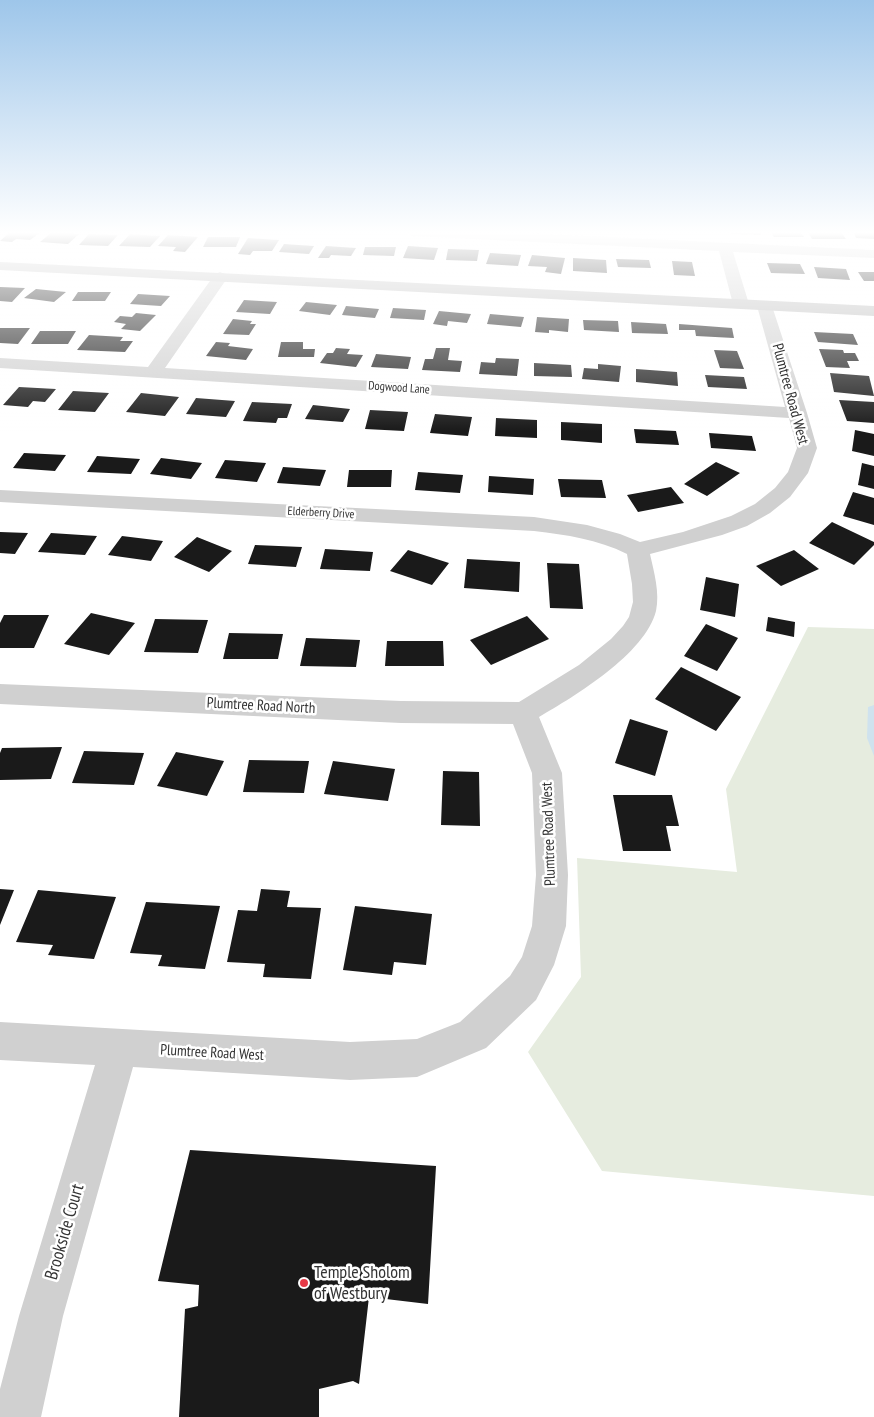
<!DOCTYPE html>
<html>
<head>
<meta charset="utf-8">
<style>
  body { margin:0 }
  canvas { display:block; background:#fff }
</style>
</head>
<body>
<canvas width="874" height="1417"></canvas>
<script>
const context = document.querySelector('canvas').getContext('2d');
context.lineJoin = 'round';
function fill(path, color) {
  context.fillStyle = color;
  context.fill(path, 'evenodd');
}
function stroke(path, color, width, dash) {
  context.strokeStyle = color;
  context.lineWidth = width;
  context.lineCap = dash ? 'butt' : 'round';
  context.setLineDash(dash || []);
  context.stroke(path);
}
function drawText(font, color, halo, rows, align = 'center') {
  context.font = font + ' "PT Sans Narrow",sans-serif';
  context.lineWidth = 5;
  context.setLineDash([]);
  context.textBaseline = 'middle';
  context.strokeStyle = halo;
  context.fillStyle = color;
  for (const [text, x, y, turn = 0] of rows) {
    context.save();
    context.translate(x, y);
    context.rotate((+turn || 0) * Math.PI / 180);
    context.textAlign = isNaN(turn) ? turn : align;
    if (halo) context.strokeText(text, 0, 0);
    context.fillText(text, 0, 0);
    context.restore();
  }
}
fill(new Path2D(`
  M808,627L874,629V1196L602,1171L528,1052L581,977L577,858L737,872L726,789Z`), '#e6ecdf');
fill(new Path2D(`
  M874,705V756L867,738L868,707Z`), '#cfe2ee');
fill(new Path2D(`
  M10,232H41L30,240L16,239L12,242L0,241Z
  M52,232H58L79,234L68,244L40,242Z
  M731,232H760L761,235L731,234Z
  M771,232H800L804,237H774Z
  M808,232H841L846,239H812Z
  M853,232H874V239L856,238Z
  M89,234L118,235L108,246L79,245Z
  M130,234L160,236L150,247L119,246Z
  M168,235L198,237L185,252L173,251L176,247L158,246Z
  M208,237H240L236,247H203Z
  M248,238L279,240L272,251H253L250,255L238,254Z
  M284,244L314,246L309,254L279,252Z
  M326,246L356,248L351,256L331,255L329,258H318Z
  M408,246L438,248L434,260L403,258Z
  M365,247H396L394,256L363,255Z
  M448,249L479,250L477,261L446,260Z
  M490,253L521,255L518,266L486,264Z
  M532,255L565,258L561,274L545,272L547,267L528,266Z
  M573,258L606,260L607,273L573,271Z
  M616,259L649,260L651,268L618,267Z
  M672,261L692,262L695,276L674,275Z
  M767,263L800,264L805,274L771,273Z
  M814,267L846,269L850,280L818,278Z
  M858,272H874V281H864Z
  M0,287L25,288L12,302L0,301Z
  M36,289L66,292L54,302L24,298Z
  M78,292H111L105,301H72Z
  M138,294L170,296L161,306L130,304Z
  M244,300L277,302L270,314L236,312Z
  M306,302L337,305L330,315L299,311Z
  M346,306L379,309L375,318L342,315Z
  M393,308L426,310L424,320L390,318Z
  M439,311L471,314L467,323L448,321L447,326L433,324Z
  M136,313L156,315L140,331L121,329L126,324L114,322L120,316L132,317Z
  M490,314L524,317L521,327L487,324Z
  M537,317L569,319L568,332L549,330V333L535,332Z
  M233,319L252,321L250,324H256L249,335L223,334Z
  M583,320L618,321L619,332L584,330Z
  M631,322L666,324L668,334L632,333Z
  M679,324L732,328L734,338L696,336L695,330H679Z
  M0,328H30L18,344L0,343Z
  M40,331H76L68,344H31Z
  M814,332L853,334L858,345L818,342Z
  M89,335L123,337L120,341H133L125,352L77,350Z
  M216,342L230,343L228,346L253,349L246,360L206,356Z
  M281,342H303V349H315L314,357H278Z
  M336,348L350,349L347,354L363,355L356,367L320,363L327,353H333Z
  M436,348H450L448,360L462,361L460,372L422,370L425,359H433Z
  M819,349L843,350L844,353H855L859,361H847L850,368L826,367Z
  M714,350L737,351L744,369L720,368Z
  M376,354L411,357L408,369L371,367Z
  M496,358L519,359L517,376L479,374L481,362L495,363Z
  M534,363L571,365L572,377L534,376Z
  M598,364L621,366L619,382L582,379L584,368L598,369Z
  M636,369L677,372L678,386L636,382Z
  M830,373L869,376L874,396L834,392Z
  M705,375L744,377L747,389L708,387Z
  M19,387L56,389L45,402L33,401L28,407L3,405Z
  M73,391L109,393L95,412L58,410Z
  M141,393L179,397L165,416L126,412Z
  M196,398L235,401L226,417L186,414Z
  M839,400L874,402V423L847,421Z
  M252,402L292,404L287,418H278L276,423L243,421Z
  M313,405L350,409L343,422L305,419Z
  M370,410L408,412L404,431L365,429Z
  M435,414L472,417L468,436L430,433Z
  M496,418L537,420V438L495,436Z
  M561,422L602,424V443L561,440Z
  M634,429L676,431L679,445L636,443Z
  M855,430L874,434V456L852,451Z
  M709,433L752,436L756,451L711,448Z
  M24,453L66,455L55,471L13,468Z
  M97,456L140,459L131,474L87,472Z
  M161,458L202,463L191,479L150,474Z
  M225,460L266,463L257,482L215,478Z
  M716,462L740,473L707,496L684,484Z
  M862,463L874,466V489L858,485Z
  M283,467L326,470L320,486L277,483Z
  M349,470H392L391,487H347Z
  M418,472L463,475L460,493L415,490Z
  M489,476L534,479L533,495L488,492Z
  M558,479L602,480L606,498L561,497Z
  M671,487L684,503L638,512L627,495Z
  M853,492L874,498V525L843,516Z
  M832,522L874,542V545L854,565L809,543Z
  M0,532L28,533L15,554L0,553Z
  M51,533L97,536L85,555L38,552Z
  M122,536L163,541L151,561L108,555Z
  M197,537L232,551L209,572L174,557Z
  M255,545L302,547L296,567L248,564Z
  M325,549L373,552L370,571L320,569Z
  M408,550L449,563L432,585L390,571Z
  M794,550L819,569L781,586L756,566Z
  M467,559L520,562L519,592L464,588Z
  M547,563L579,564L583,609L550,608Z
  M706,577L739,584L735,617L700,610Z
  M91,613L135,623L109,655L64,644Z
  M4,615H49L34,648H0V623Z
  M527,616L549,639L491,665L470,640Z
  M768,617L795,622L794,637L766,631Z
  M155,619L208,620L198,653L144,652Z
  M706,624L738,638L717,671L684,656Z
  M229,633L283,634L278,659H223Z
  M306,638L360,640L356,667L300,666Z
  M387,641H443L444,666H385Z
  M681,667L741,697L716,731L655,699Z
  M630,719L668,731L655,776L615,763Z
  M62,747L51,779L0,780V753L2,748Z
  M84,751L144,753L134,785L72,783Z
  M176,752L224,761L207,796L157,786Z
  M249,760L309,761L304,793L243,792Z
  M333,761L395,769L388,801L324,794Z
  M443,771L479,772L480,826L441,825Z
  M613,795H672L679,826H666L671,851H623Z
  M0,889L14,890L0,925Z
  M261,889L290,891L287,907L321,908L311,979L263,977L265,964L227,962L238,910L257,911Z
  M38,890L116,897L94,959L48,955L53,945L16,942Z
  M146,902L220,906L205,969L158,966L162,955L130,953Z
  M355,906L432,914L426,965L394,962L392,975L343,970Z
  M190,1150L436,1166L428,1304L369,1297L359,1384L353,1381L319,1389V1417H179L185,1309L198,1306L199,1285L158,1281Z`), '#1a1a1a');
fill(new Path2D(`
  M405,232H508L874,250V258L733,252L749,304L747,307H735L733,304L719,251L412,236Z
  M220,272L225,274L228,277L165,368L785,407L757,306L759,303H771L807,413L817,448L808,473L790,497L770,513L747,526L722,535L650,554C654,572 660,593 656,611C645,654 575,696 539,717L562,773L568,875L566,926L554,965L536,1000L486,1048L417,1077L350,1080L133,1067L63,1316L41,1417H0V1389L19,1316L95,1065L0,1060V1022L350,1042L417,1039L460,1022L510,976L522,957L532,926L536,875L532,773L513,724L401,723L0,704V684L401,701L519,702L579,665L611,639L623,626L629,617L633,602L632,584L627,554C597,539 567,535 534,531L0,502V490L534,517L587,525L620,534L640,542L683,532L731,516L755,504L775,488L788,472L797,448L789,418L0,368V358L148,367L215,274Z`), '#d0d0d0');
fill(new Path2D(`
  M0,262L874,306V316L0,270Z`), '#bdbdbd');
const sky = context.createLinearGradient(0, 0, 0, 431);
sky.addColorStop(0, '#9ec6ea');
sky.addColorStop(0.54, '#fff');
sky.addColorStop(1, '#ffffff00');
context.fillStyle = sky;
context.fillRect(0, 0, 874, 431);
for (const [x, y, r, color] of [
  [304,1283,5,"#e63946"]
]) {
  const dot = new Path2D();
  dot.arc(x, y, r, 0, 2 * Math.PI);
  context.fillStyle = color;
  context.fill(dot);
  stroke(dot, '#fff', 2);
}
drawText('12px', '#333', '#fff', [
  ["Dogwood Lane",399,388,4],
  ["Elderberry Drive",321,513,3]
]);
drawText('15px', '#333', '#fff', [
  ["Plumtree Road West",790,394,75],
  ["Plumtree Road North",261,706,3],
  ["Plumtree Road West",549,834,-92],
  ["Plumtree Road West",212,1053,3]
]);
drawText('18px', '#333', '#fff', [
  ["Brookside Court",65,1232,-74]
]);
drawText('18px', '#333', '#fff', [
  ["Temple Sholom",314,1273],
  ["of Westbury",314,1294]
], 'left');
</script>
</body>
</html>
